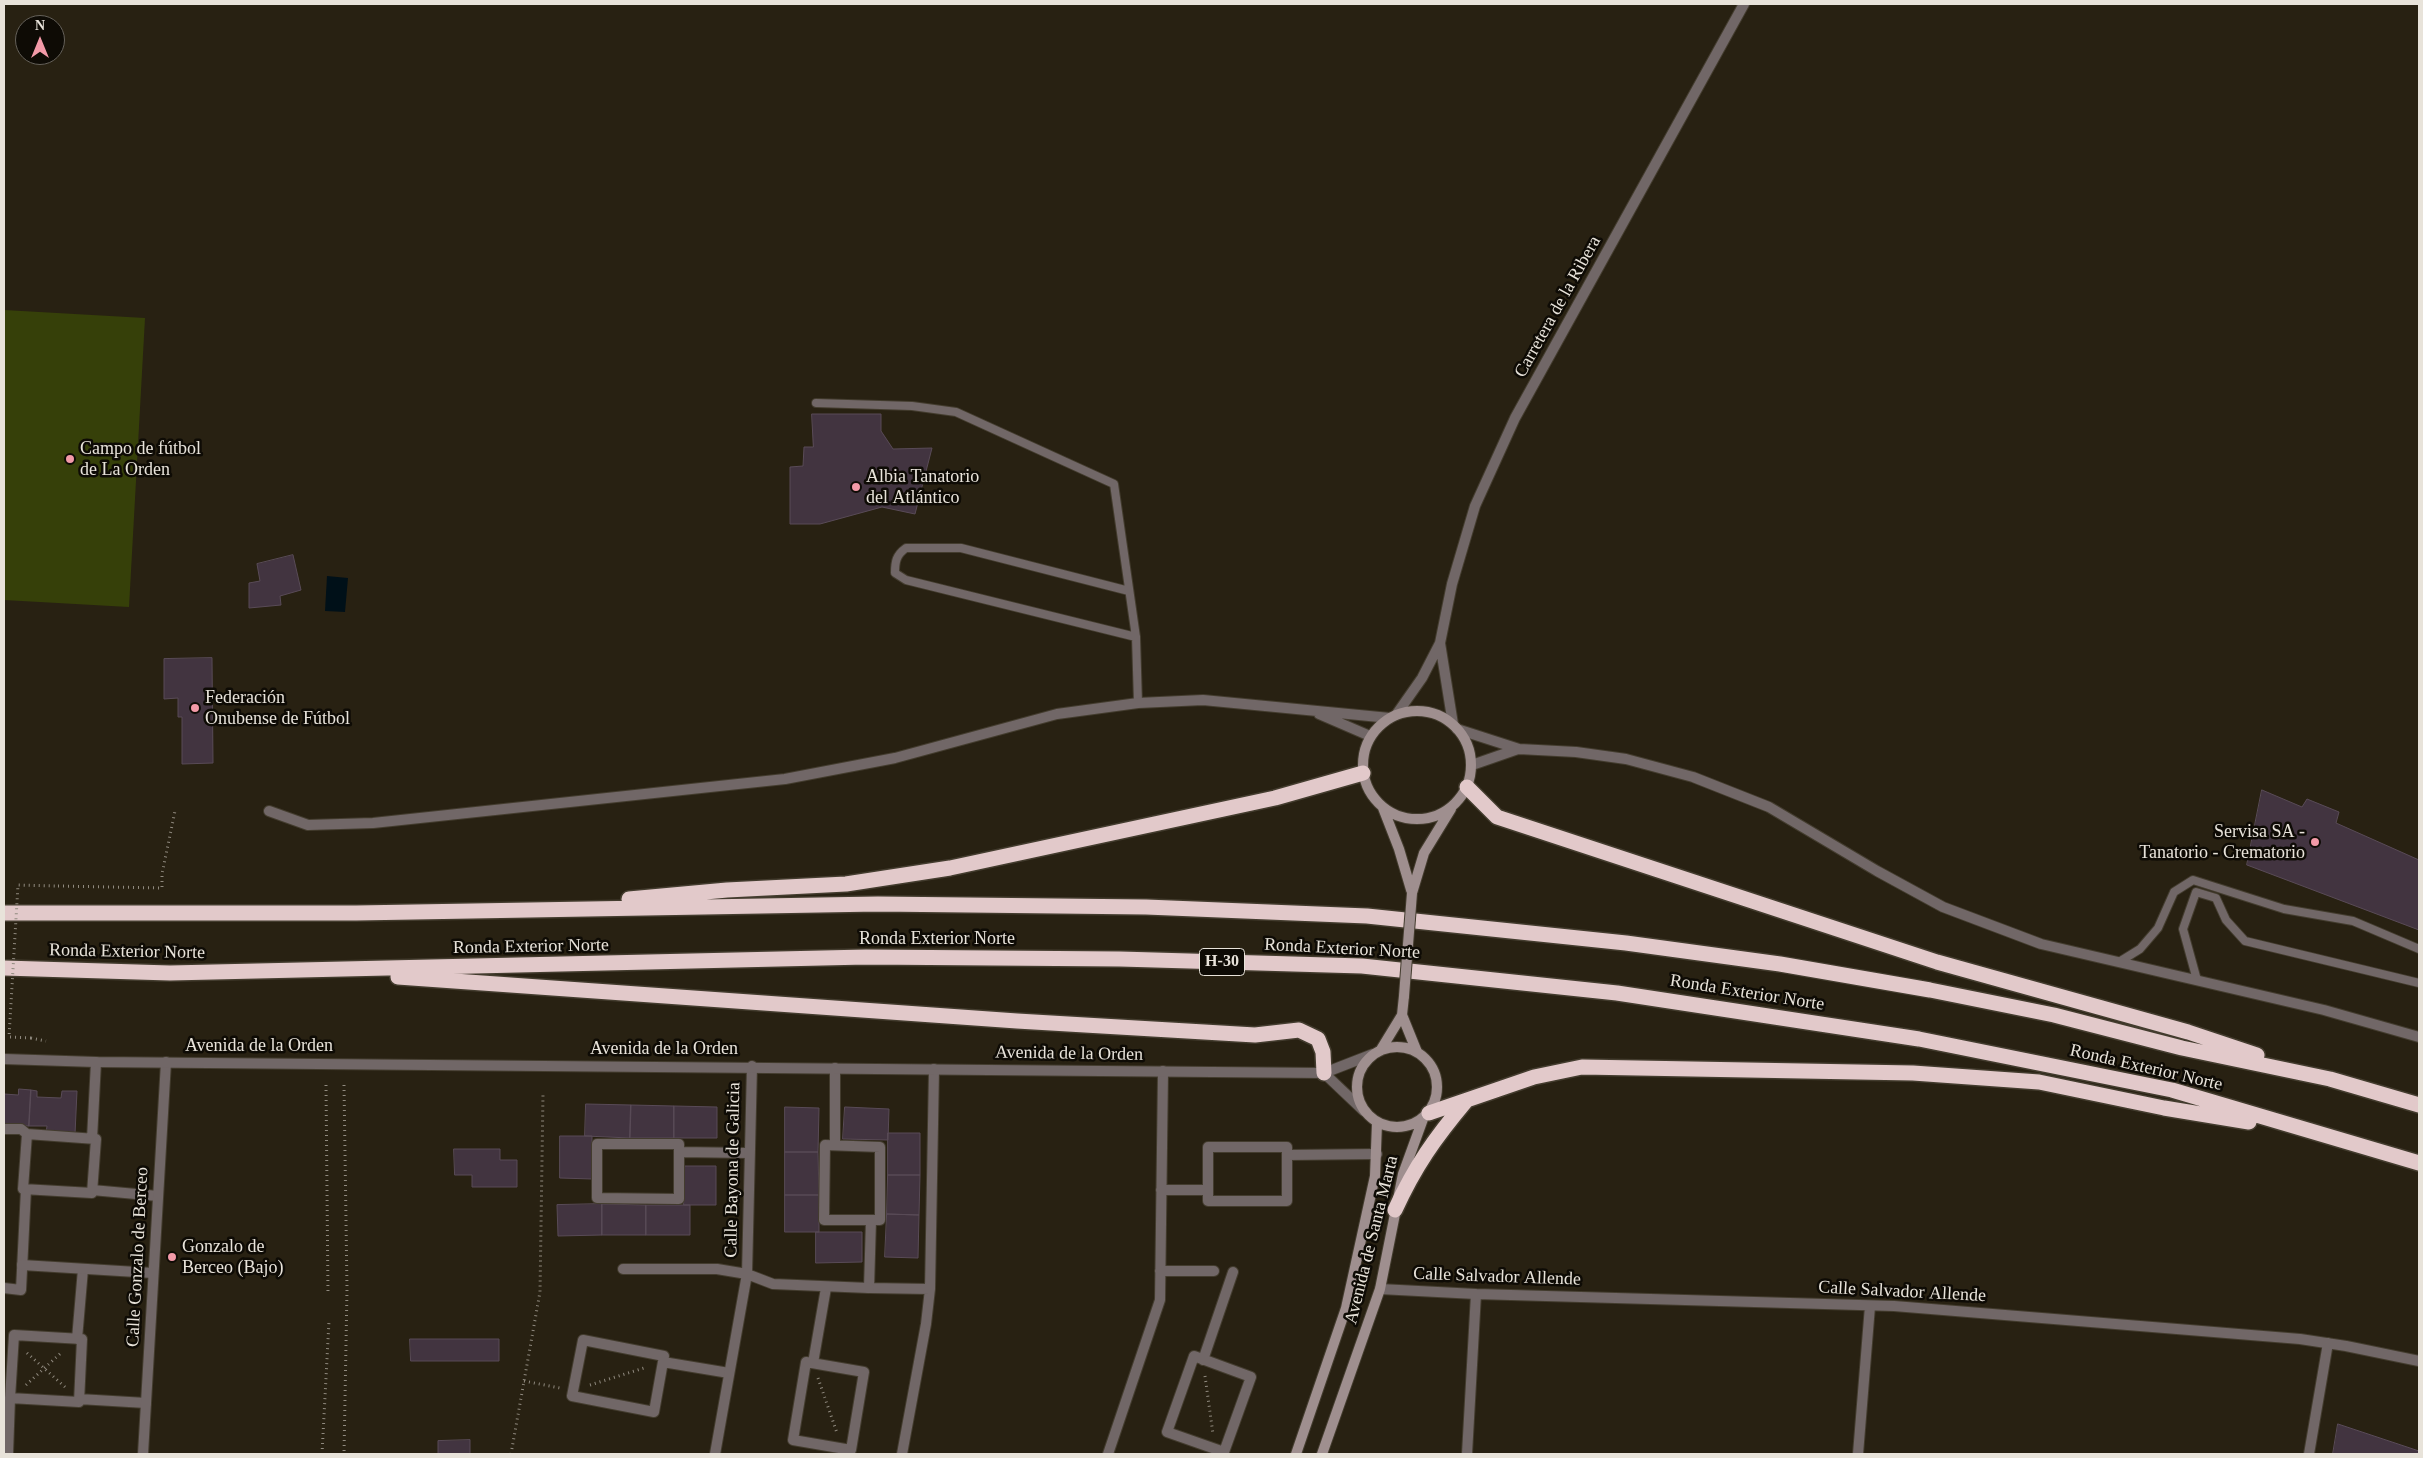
<!DOCTYPE html>
<html>
<head>
<meta charset="utf-8">
<style>
  body { margin:0 }
  #map { position:relative; width:2423px; height:1458px; overflow:hidden; background:#282112; font-family:Georgia,serif }
  canvas { display:block }
  .frame { position:absolute; inset:0; border:5px solid #e8e3da; pointer-events:none }
  .north { position:absolute; left:15px; top:15px; width:50px; height:50px; box-sizing:border-box; background:#0e0b05; border:1px solid #65615a; border-radius:50%; rotate:0deg; font-size:14px; font-weight:700; line-height:20px; text-align:center; color:#e8e3da }
  .north::after { content:''; display:block; margin:auto; width:18px; height:22px; background:#f39aa8; clip-path:polygon(50% 0,100% 100%,50% 72%,0 100%) }
</style>
</head>
<body>
<div id="map">
<canvas width="2423" height="1458"></canvas>
<div class="frame"></div>
<div class="north">N</div>
</div>
<script>
const context = document.querySelector('canvas').getContext('2d');
context.lineJoin = 'round';
function fill(path, color) {
  context.fillStyle = color;
  context.fill(path, 'evenodd');
}
function stroke(path, color, width, dash) {
  context.strokeStyle = color;
  context.lineWidth = width;
  context.lineCap = dash ? 'butt' : 'round';
  context.setLineDash(dash || []);
  context.stroke(path);
}
function drawText(font, color, halo, rows, align = 'center') {
  context.font = font + ' Georgia,serif';
  context.lineWidth = 5;
  context.setLineDash([]);
  context.textBaseline = 'middle';
  context.strokeStyle = halo;
  context.fillStyle = color;
  for (const [text, x, y, turn = 0] of rows) {
    context.save();
    context.translate(x, y);
    context.rotate((+turn || 0) * Math.PI / 180);
    context.textAlign = isNaN(turn) ? turn : align;
    if (halo) context.strokeText(text, 0, 0);
    context.fillText(text, 0, 0);
    context.restore();
  }
}
fill(new Path2D(`
  M4,310L145,318L129,607L4,600Z`), '#364009');
fill(new Path2D(`
  M327,576L348,578L345,612L325,611Z`), '#001018');
const building = new Path2D(`
  M812,414H881V431L893,449L932,448L915,514L882,507L820,524H790V467L803,466L804,447H813Z
  M293,555L301,590L280,596L281,605L249,608V583L260,581L257,564Z
  M212,658L213,763L182,764V717H178V698L164,699V659Z
  M2262,790L2302,807L2307,799L2339,812L2336,823L2419,860V930L2247,865Z
  M19,1089L31,1090L29,1126L4,1125V1094L18,1095Z
  M31,1090L37,1091V1097L61,1098L62,1091H77L75,1134L46,1133L47,1126H29Z
  M586,1104L631,1105L630,1138L585,1136Z
  M631,1105L674,1106V1138H630Z
  M674,1106L717,1107V1138H674Z
  M785,1107L819,1108L818,1152H785Z
  M845,1107L889,1109L888,1140L843,1139Z
  M888,1133H920V1175H888Z
  M560,1136H592V1179L560,1178Z
  M454,1149H500V1160H517V1187H472V1175H455Z
  M785,1152H818L819,1195H785Z
  M684,1166H716V1205H684Z
  M888,1175H920L919,1215L887,1214Z
  M785,1195H819V1232H785Z
  M602,1204L646,1205V1235H602Z
  M602,1204V1235L558,1236L557,1205Z
  M646,1205H690V1235H646Z
  M887,1214L919,1215L918,1258L885,1257Z
  M816,1232H862V1262L816,1263Z
  M410,1339H499V1361H411Z
  M2338,1424L2419,1451V1454H2333Z
  M470,1440V1454H438V1441Z`);
fill(building, '#423440');
stroke(building, '#594b57', 1);
const service = new Path2D(`
  M816,403L912,406L956,412L1114,484L1136,637L1138,703
  M1129,591L961,548H906C896,555 895,562 895,573L906,580L1136,637
  M2119,962L2140,949L2158,928L2174,892L2193,880L2284,909L2353,921L2419,949
  M2197,980L2183,929L2196,892L2216,898L2226,920L2245,941L2419,983`);
const pedestrian = new Path2D(`
  M835,1068V1145
  M4,1129H21L27,1134
  M27,1134L96,1139L92,1193L23,1189Z
  M92,1139L96,1062
  M597,1144H679V1199L597,1198Z
  M825,1145L880,1147V1220H824Z
  M1208,1147H1287V1201H1208Z
  M679,1152L749,1153
  M1287,1155L1377,1154
  M92,1190L158,1196
  M1161,1190H1208
  M871,1220L869,1288L930,1289
  M1160,1271H1214
  M4,1288L21,1290L26,1189
  M14,1335L82,1339L79,1402L10,1398Z
  M77,1339L83,1269
  M583,1340L664,1356L654,1412L572,1396Z
  M1194,1356L1251,1377L1224,1452L1167,1432Z
  M1203,1360L1233,1272
  M663,1362L729,1373
  M806,1362L864,1372L851,1450L793,1440Z
  M813,1363L826,1288
  M79,1399L146,1403
  M8,1454L10,1398
  M902,1454L926,1324L930,1289L934,1069
  M1108,1454L1160,1300L1163,1071`);
const minor = new Path2D(`
  M1319,714L1370,736
  M269,811L308,825L373,823L785,779L895,758L1057,714L1138,703L1203,700L1390,718
  M22,1265L153,1273
  M623,1269H717L747,1274L773,1284L869,1288
  M1380,1289L1476,1294L1894,1306L2300,1339L2346,1346L2419,1361
  M143,1454L166,1062
  M715,1454L747,1274L752,1066
  M1467,1454L1476,1294
  M1858,1454L1870,1306
  M2309,1454L2328,1343`);
const tertiary = new Path2D(`
  M1440,643L1453,724
  M1396,715L1422,678L1440,643L1452,584L1475,506L1515,418L1744,4
  M1457,729L1519,749L1576,752L1626,759L1693,777L1769,807L1877,871L1943,907L2041,944L2324,1010L2419,1037
  M1472,765L1518,749
  M4,1059L96,1062L1324,1073L1373,1054
  M1324,1073L1364,1111`);
const secondary = new Path2D(`
  M1363 765a54 54 0 1 1 108 0a54 54 0 1 1-108 0Z
  M1383,808L1399,849L1412,893
  M1412,893L1424,853L1451,809
  M1402,1015L1417,1052
  M1357 1087a40 40 0 1 1 80 0a40 40 0 1 1-80 0Z
  M1380,1051L1402,1015L1404,996
  M1296,1454L1346,1308L1375,1176L1377,1123
  M1322,1454L1380,1289L1403,1174L1423,1119`);
const motorway = new Path2D(`
  M1467,787L1497,817L1937,962L2188,1032L2257,1055
  M629,899L727,890L846,884L950,868L1275,798L1363,773
  M4,913H356L878,904L1146,907L1367,916L1626,943L1780,964L1930,990L2054,1015L2182,1048L2330,1079L2419,1105
  M4,968L170,973L866,957L1120,959L1362,966L1617,993L1919,1039L2172,1090L2419,1163
  M398,977L1017,1021L1255,1035L1299,1030L1318,1039L1323,1052L1324,1073
  M1429,1113L1534,1077L1582,1067L1913,1073L2039,1082L2164,1108L2249,1122
  M1395,1210C1415,1166 1435,1138 1466,1101`);
stroke(service, '#433c2e', 10);
stroke(pedestrian, '#433c2e', 12);
stroke(minor, '#433c2e', 12);
stroke(tertiary, '#433c2e', 12);
stroke(secondary, '#433c2e', 12);
stroke(motorway, '#433c2e', 18);
stroke(new Path2D(`
  M58,886L162,888V874L175,811
  M31,1038L46,1041
  M326,1085L328,1294
  M344,1085L347,1289L344,1454
  M27,1353L65,1387
  M1205,1376L1213,1434
  M818,1378L837,1433
  M524,1381L560,1388
  M26,1385L62,1352
  M590,1385L644,1368
  M322,1454L329,1321
  M511,1454L540,1292L543,1094`), '#908a7f', 3, [1, 4]);
stroke(service, '#716767', 8);
stroke(pedestrian, '#716767', 10);
stroke(minor, '#716767', 10);
stroke(tertiary, '#716767', 10);
stroke(secondary, '#9f8f8f', 10);
stroke(motorway, '#e2c9ca', 15);
const secondaryBridge = new Path2D(`
  M1404,996L1412,893`);
stroke(secondaryBridge, '#433c2e', 12, []);
stroke(new Path2D(`
  M31,1038L9,1037L18,885L58,886`), '#908a7f', 3, [1, 4]);
stroke(secondaryBridge, '#9f8f8f', 10);
for (const [x, y, r, color] of [
  [70,459,5,"#f39aa8"],
  [856,487,5,"#f39aa8"],
  [195,708,5,"#f39aa8"],
  [2315,842,5,"#f39aa8"],
  [172,1257,5,"#f39aa8"]
]) {
  const dot = new Path2D();
  dot.arc(x, y, r, 0, 2 * Math.PI);
  context.fillStyle = color;
  context.fill(dot);
  stroke(dot, '#0e0b05', 2);
}
for (const [x, y, w] of [
  [1222,962,45]
]) {
  const box = new Path2D();
  box.roundRect(x - w / 2, y - 13.5, w, 27, 4);
  context.fillStyle = '#0e0b05';
  context.fill(box);
  stroke(box, '#e8e3da', 1);
}
drawText('bold 16px', '#e8e3da', null, [
  ["H-30",1222,962]
]);
drawText('18px', '#e8e3da', '#0e0b05', [
  ["Carretera de la Ribera",1558,307,-61],
  ["Ronda Exterior Norte",937,939],
  ["Ronda Exterior Norte",531,947,-1],
  ["Ronda Exterior Norte",1342,949,3],
  ["Ronda Exterior Norte",127,952,1],
  ["Ronda Exterior Norte",1747,993,9],
  ["Avenida de la Orden",259,1046],
  ["Avenida de la Orden",664,1049],
  ["Avenida de la Orden",1069,1054,1],
  ["Ronda Exterior Norte",2146,1068,13],
  ["Calle Bayona de Galicia",733,1170,-89],
  ["Avenida de Santa Marta",1372,1240,-76],
  ["Calle Gonzalo de Berceo",138,1257,-87],
  ["Calle Salvador Allende",1497,1277,2],
  ["Calle Salvador Allende",1902,1292,3]
]);
drawText('18px', '#e8e3da', '#0e0b05', [
  ["Campo de fútbol",80,449],
  ["de La Orden",80,470],
  ["Albia Tanatorio",866,477],
  ["del Atlántico",866,498],
  ["Federación",205,698],
  ["Onubense de Fútbol",205,719],
  ["Servisa SA -",2305,832,"right"],
  ["Tanatorio - Crematorio",2305,853,"right"],
  ["Gonzalo de",182,1247],
  ["Berceo (Bajo)",182,1268]
], 'left');
</script>
</body>
</html>
